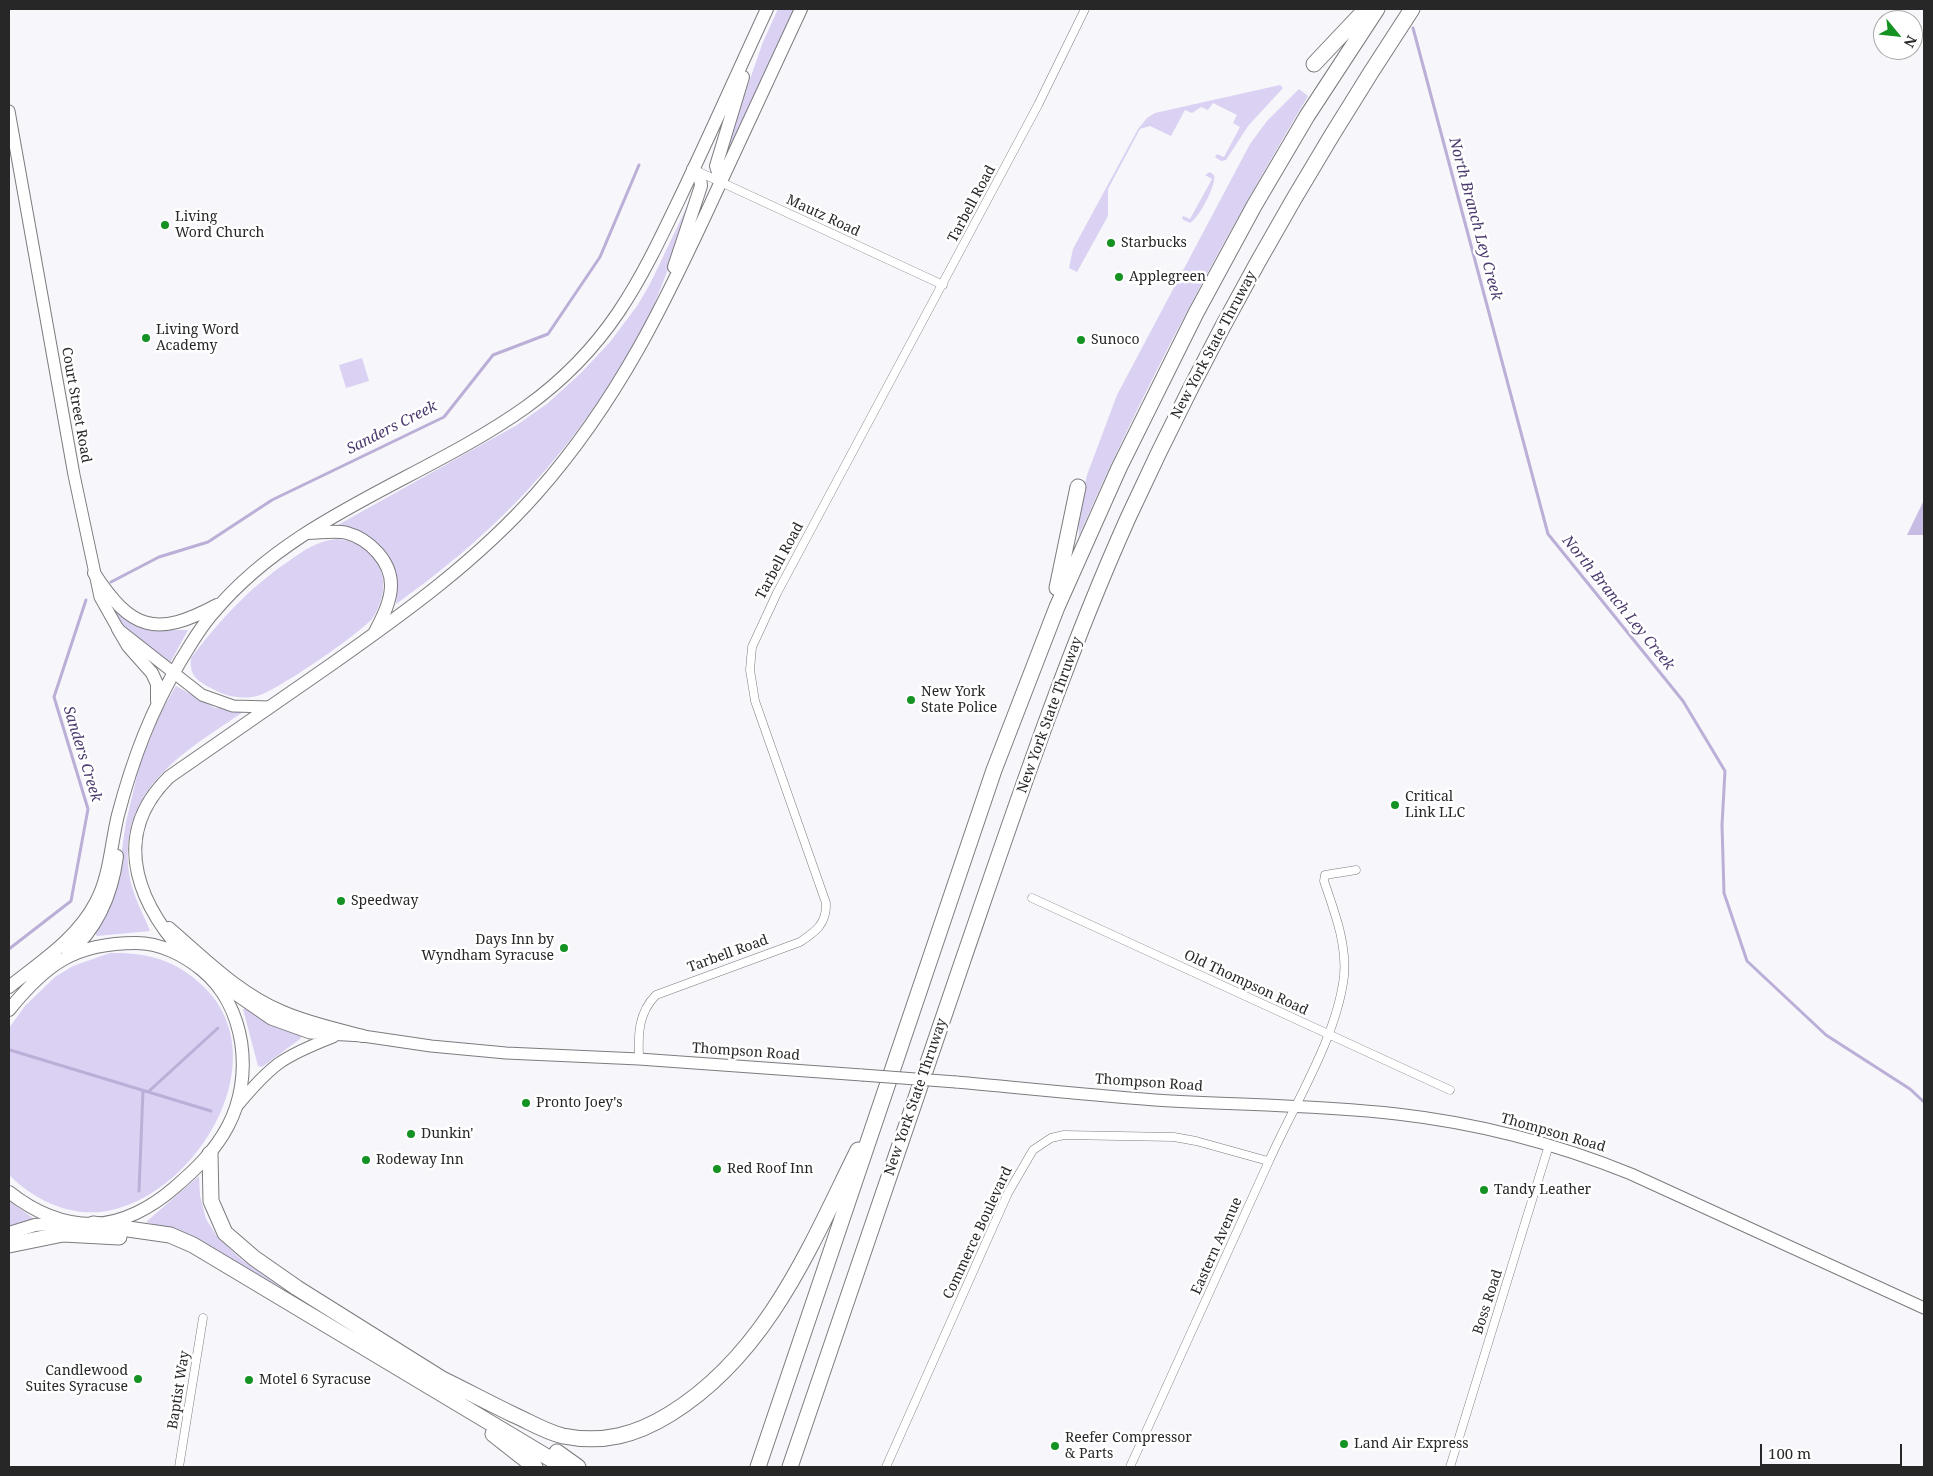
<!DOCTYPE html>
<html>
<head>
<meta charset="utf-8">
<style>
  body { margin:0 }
  #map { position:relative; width:1933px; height:1476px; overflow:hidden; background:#f7f6fa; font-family:"Noto Serif",serif }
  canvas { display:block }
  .frame { position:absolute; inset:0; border:10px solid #272728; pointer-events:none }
  .north { position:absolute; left:1873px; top:10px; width:50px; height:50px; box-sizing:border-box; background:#fff; border:1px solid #a9a9a9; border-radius:50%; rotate:118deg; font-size:14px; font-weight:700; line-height:20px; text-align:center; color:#272728 }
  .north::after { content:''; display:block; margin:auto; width:18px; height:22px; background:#149222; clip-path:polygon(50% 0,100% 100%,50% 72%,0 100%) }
  .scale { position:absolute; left:1760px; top:1444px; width:142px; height:22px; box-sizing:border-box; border:2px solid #272728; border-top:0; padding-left:6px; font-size:15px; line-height:18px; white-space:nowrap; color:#272728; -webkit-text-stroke:4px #fff; paint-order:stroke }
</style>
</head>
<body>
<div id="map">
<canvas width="1933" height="1476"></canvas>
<div class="frame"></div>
<div class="north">N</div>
<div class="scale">100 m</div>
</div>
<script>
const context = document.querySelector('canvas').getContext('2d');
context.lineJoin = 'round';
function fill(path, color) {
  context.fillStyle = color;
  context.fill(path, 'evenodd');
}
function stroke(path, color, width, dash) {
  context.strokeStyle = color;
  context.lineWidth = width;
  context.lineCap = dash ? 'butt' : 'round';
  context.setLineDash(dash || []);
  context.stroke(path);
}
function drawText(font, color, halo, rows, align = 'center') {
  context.font = font + ' "Noto Serif",serif';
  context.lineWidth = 5;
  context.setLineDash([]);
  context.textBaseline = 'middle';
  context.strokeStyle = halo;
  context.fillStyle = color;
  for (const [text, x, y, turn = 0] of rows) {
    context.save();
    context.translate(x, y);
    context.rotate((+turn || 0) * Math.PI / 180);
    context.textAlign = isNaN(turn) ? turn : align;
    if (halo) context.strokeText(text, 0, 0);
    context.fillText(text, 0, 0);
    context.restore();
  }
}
fill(new Path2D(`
  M778,9H794L725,157L723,156L763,42Z
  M1280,85L1283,88L1248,126L1226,160L1221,161L1215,157L1217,154L1224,157L1240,127L1233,123L1237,115L1213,103L1208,110L1201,107L1192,113L1185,110L1171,136L1150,126L1140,129L1108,189V216L1077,272L1069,268L1073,249L1138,129L1147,118L1155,113Z
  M1299,89L1308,96C1223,239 1145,384 1079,536L1078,517L1087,475L1117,395L1250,144L1267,121Z
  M1210,172L1214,175C1217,184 1199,218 1190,223L1182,219L1183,216L1190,219L1212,179L1205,175Z
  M693,194L695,195C679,237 665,282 646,323C638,341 625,358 615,375C556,470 487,539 396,604C403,558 379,534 336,526L517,425L548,403L581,373L610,342L637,306L650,284Z
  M362,358L369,381L346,388L339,365Z
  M337,539C381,544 396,584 372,619C356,636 277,691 257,696C240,700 224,696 209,687C196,680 189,674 191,658C220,620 249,588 289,561C304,550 317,541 337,539Z
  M109,603L161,630H188L170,663C146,646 122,630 109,603Z
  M176,686L215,708L246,710C185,752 118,787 129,873C131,892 143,913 150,931L97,936L95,933L118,876L126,822L140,763L161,712Z
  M110,953C147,952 176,960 203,986C281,1060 193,1202 100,1212C65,1215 34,1199 9,1175V1028L25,1006L55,977L73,966Z
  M247,1008L299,1034L302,1036L300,1039L262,1067L258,1066L243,1009Z
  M199,1176L200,1196L206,1219L218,1238L242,1260L286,1291L194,1237L146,1222Z
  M9,1201L37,1221L9,1228Z`), '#dad1f3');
fill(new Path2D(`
  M1924,500V535H1907Z`), '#c7bce4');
stroke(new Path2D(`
  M1413,28L1548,534L1683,701L1725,771L1722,825L1724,893L1747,961L1826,1035L1910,1089L1924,1102
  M111,582L159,557L208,542L272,500L444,417L493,355L548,334L600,257L639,165
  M9,949L71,901L88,809L54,697L86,600
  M10,1050L211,1111
  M148,1092L218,1028
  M139,1191L143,1091`), '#bbafd8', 3);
const street = new Path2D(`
  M697,171L943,285
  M1032,898L1450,1090
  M639,1059C638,1035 638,1013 656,995L800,942C815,932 827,924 826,903L755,701L750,670L752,647L777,593L1038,105L1085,9
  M179,1467L203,1318
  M886,1467L1008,1193L1033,1150L1051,1138L1064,1135L1174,1137L1196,1141L1268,1161
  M1130,1467C1177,1365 1222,1263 1269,1161C1294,1105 1337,1037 1344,976C1347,943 1334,911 1324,881L1325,875L1356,870
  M1450,1467L1549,1145`);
const secondary = new Path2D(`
  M9,111L74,475L100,597L118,629L202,695L233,706L270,707
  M216,981L271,1019L310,1033L363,1036L431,1046L506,1053L639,1059L862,1075
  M956,1082C1022,1088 1089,1095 1155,1100C1236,1105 1317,1105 1397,1114C1477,1123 1557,1144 1631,1174L1924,1308
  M237,1106C272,1064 282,1057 333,1037`);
const primary = new Path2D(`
  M721,182L716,166L743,77
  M674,267L701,186L700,177L693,169
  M308,533C320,533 335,530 347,533C369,539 391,561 391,585C391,602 382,618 375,632
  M94,573C131,630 156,638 217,605
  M118,629L128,646L152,673L157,684V701
  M169,928C205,959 239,994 283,1012C308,1023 336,1029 363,1036
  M68,954C98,928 112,895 117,856
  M194,964C141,911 106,839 169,777C222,740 276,703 329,666C403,614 477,561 537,493C619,400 666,301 717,190C745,130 773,69 801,9
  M9,987C40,962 77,939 96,902C110,876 111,843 118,815C133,758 151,711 181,660C191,644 201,626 214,612C295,515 425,479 526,407C612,345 642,277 686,185C714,126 740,67 767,9
  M9,1010C46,964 75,943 136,943C160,943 184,955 202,970C246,1006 254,1077 228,1126C215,1151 195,1170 174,1188C152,1207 122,1224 92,1224C61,1224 33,1211 9,1192
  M9,1233L35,1225L63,1223`);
const highway = new Path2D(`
  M1314,64L1366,9
  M1057,588L1078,487
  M210,1154L211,1201L225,1233L254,1258L297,1288L447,1382
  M93,1224L170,1235L193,1245L564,1467
  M9,1245L63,1234L119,1237
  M440,1378C465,1390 489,1403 514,1415C530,1422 546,1432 563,1436C603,1444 636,1435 670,1414C767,1354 810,1247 858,1150
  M493,1434L535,1467
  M557,1452L578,1467
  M758,1467L994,770L1057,607L1119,468L1196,313L1254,206L1307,116L1377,9
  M790,1467C848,1298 905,1129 963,960C1014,812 1064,661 1128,518C1209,341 1305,171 1412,9`);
stroke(street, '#7c7b7e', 9);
stroke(secondary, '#7c7b7e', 13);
stroke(primary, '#7c7b7e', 14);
stroke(highway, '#7c7b7e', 17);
stroke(street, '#fff', 8);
stroke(secondary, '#fff', 11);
stroke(primary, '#fff', 12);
stroke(highway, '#fff', 15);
const secondaryBridge = new Path2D(`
  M862,1075L956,1082`);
stroke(secondaryBridge, '#7c7b7e', 13, []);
stroke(secondaryBridge, '#fff', 11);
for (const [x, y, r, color] of [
  [165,225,5,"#149222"],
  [1111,243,5,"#149222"],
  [1119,277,5,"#149222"],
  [146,338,5,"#149222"],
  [1081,340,5,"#149222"],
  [911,700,5,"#149222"],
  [1395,805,5,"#149222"],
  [341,901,5,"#149222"],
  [564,948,5,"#149222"],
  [526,1103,5,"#149222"],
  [411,1134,5,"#149222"],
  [366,1160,5,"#149222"],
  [717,1169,5,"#149222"],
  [1484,1190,5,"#149222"],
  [138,1379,5,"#149222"],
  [249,1380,5,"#149222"],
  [1344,1444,5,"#149222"],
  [1055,1446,5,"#149222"]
]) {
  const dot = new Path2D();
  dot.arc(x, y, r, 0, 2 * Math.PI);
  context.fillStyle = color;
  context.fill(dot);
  stroke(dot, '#fff', 2);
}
drawText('14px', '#272728', '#fff', [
  ["Tarbell Road",972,204,-62],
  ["Mautz Road",823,216,25],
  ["New York State Thruway",1214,345,-62],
  ["Court Street Road",76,405,80],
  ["Tarbell Road",780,561,-62],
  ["New York State Thruway",1050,715,-70],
  ["Tarbell Road",728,954,-20],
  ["Old Thompson Road",1246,983,25],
  ["Thompson Road",746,1052,4],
  ["Thompson Road",1149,1083,4],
  ["New York State Thruway",916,1097,-71],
  ["Thompson Road",1553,1133,16],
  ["Commerce Boulevard",978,1233,-65],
  ["Eastern Avenue",1217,1246,-66],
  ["Boss Road",1488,1302,-72],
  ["Baptist Way",179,1390,-81]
]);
drawText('14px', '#272728', '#fff', [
  ["Living",175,217],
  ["Word Church",175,233],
  ["Starbucks",1121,243],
  ["Applegreen",1129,277],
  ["Living Word",156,330],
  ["Academy",156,346],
  ["Sunoco",1091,340],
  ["New York",921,692],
  ["State Police",921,708],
  ["Critical",1405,797],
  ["Link LLC",1405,813],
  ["Speedway",351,901],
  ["Days Inn by",554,940,"right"],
  ["Wyndham Syracuse",554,956,"right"],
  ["Pronto Joey's",536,1103],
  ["Dunkin'",421,1134],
  ["Rodeway Inn",376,1160],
  ["Red Roof Inn",727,1169],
  ["Tandy Leather",1494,1190],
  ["Candlewood",128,1371,"right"],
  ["Suites Syracuse",128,1387,"right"],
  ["Motel 6 Syracuse",259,1380],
  ["Reefer Compressor",1065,1438],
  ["& Parts",1065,1454],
  ["Land Air Express",1354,1444]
], 'left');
drawText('italic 15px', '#4c3a6e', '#fff', [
  ["North Branch Ley Creek",1475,219,75],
  ["Sanders Creek",392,428,-27],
  ["North Branch Ley Creek",1618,603,51],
  ["Sanders Creek",82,754,73]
]);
</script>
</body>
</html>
